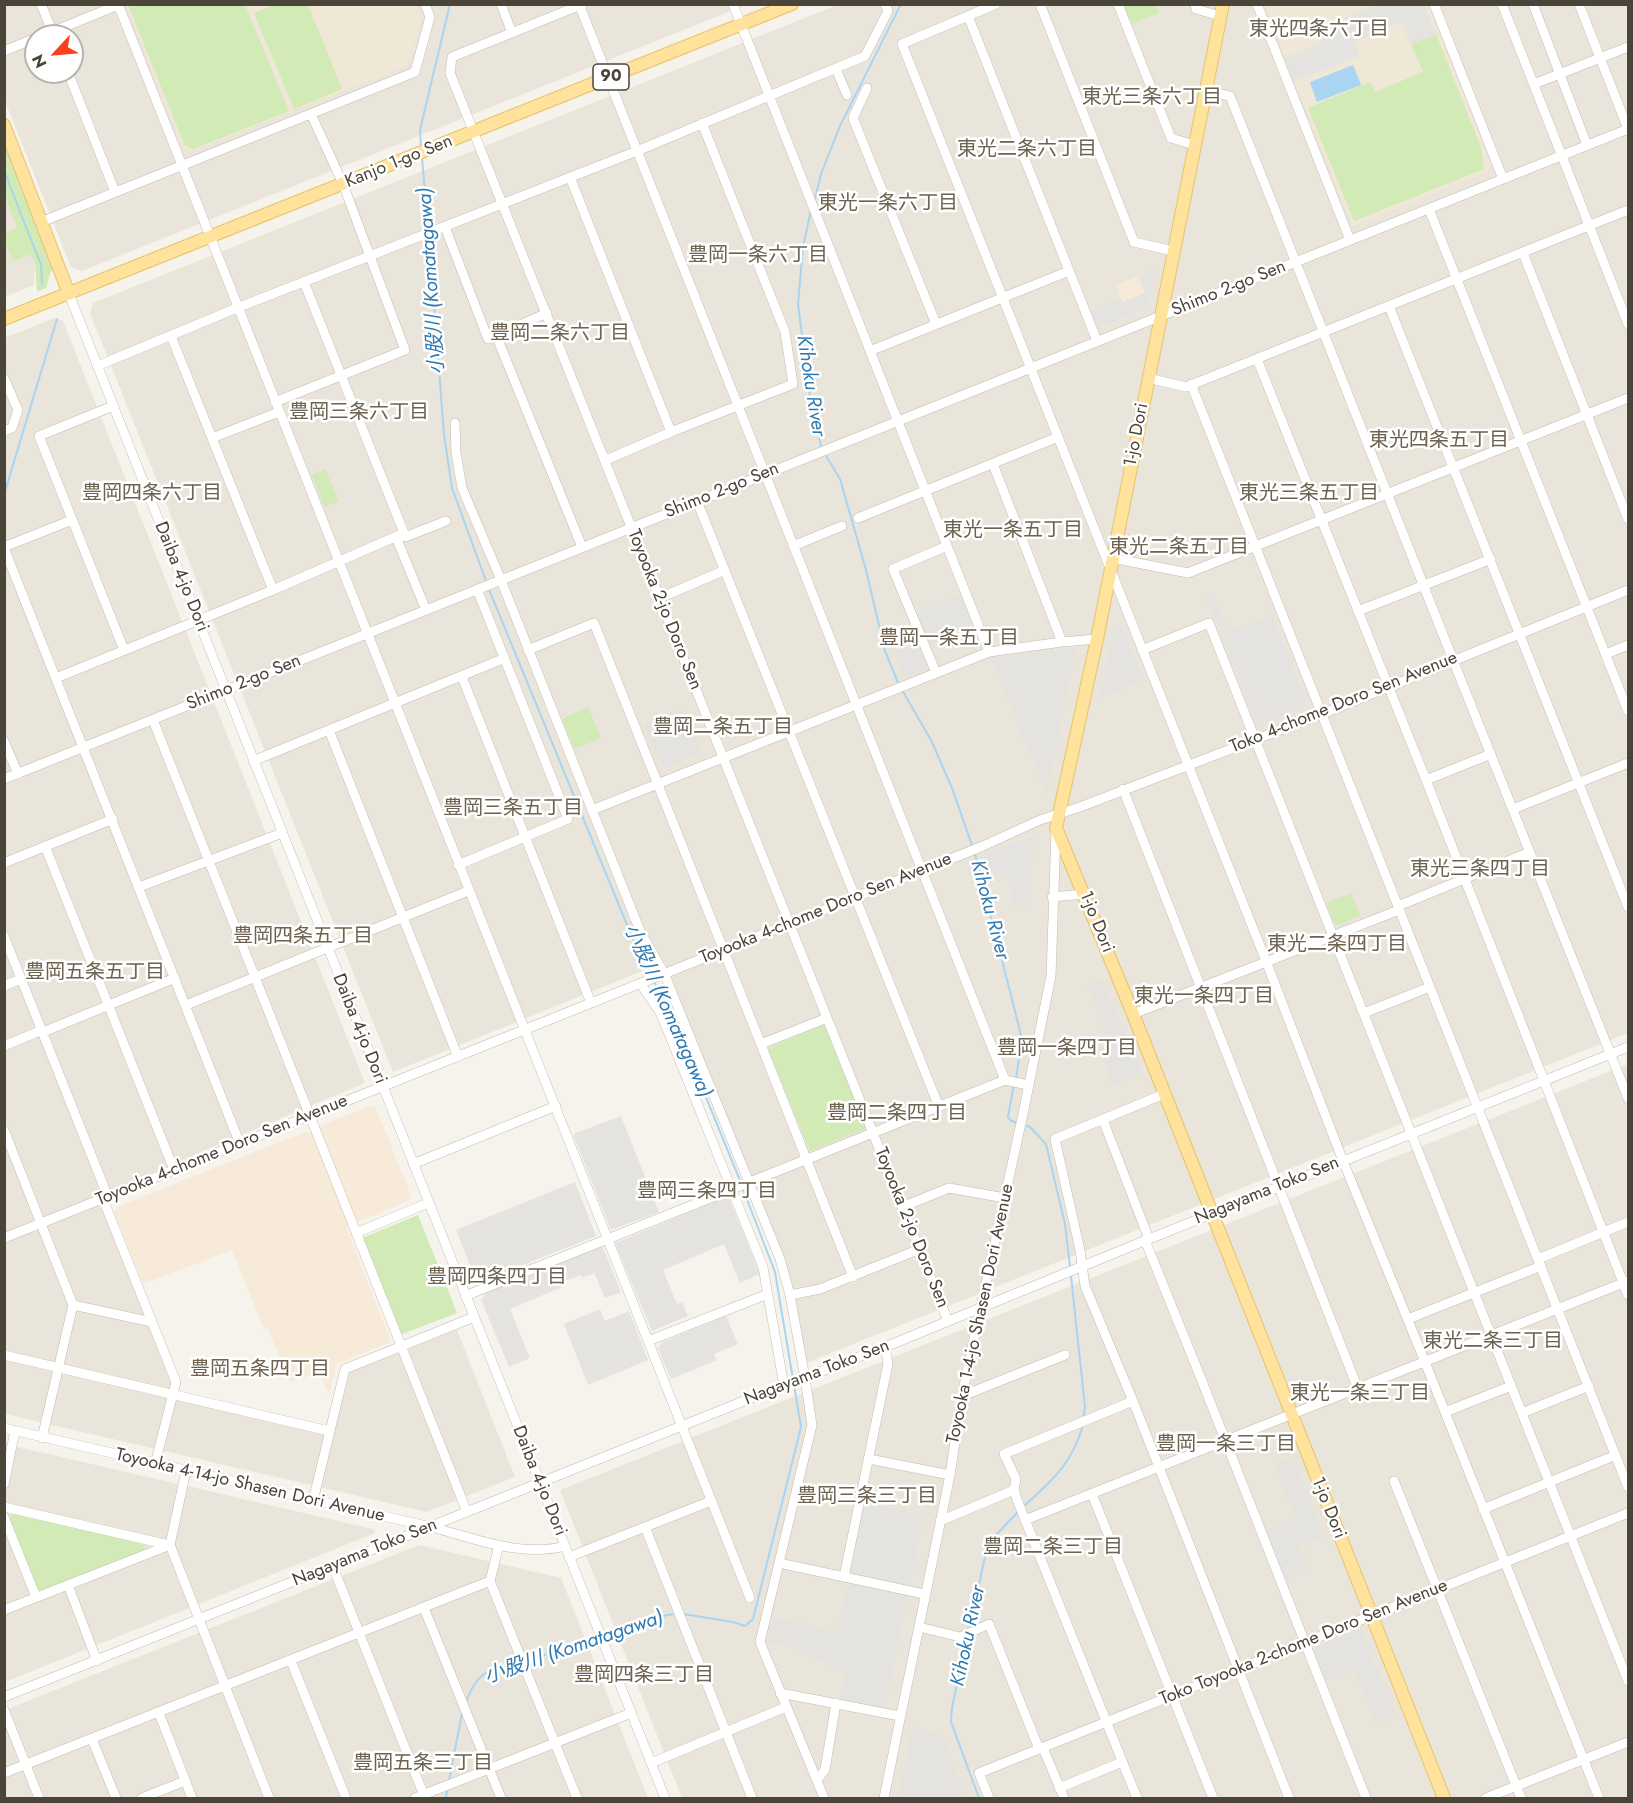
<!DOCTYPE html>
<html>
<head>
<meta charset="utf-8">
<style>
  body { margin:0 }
  #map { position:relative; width:1633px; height:1803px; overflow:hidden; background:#f6f3ec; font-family:Jost,sans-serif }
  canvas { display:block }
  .frame { position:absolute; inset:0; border:6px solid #4b4439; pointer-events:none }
  .north { position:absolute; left:24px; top:24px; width:60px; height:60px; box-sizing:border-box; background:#fff; border:2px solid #b7b4b0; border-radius:50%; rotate:244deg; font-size:16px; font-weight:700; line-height:24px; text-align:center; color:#4b4439 }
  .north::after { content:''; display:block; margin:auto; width:21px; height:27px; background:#fc3f1d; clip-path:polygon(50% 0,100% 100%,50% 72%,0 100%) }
</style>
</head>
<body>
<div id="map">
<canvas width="1633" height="1803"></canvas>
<div class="frame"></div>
<div class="north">N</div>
</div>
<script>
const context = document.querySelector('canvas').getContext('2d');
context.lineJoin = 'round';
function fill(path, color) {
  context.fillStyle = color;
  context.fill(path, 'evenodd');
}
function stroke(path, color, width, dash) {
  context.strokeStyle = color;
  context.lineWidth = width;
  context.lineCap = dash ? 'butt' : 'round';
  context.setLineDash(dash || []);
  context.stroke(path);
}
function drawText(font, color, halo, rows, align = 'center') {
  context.font = font + ' Jost,"Noto Sans JP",sans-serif';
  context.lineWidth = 5;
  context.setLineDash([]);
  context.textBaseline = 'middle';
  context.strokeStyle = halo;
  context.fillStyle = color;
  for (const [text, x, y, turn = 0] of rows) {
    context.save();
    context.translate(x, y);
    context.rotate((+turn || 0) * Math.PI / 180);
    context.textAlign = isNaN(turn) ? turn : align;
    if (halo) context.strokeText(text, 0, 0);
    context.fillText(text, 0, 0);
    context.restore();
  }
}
fill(new Path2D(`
  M5,5H746L82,271L71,267L5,101ZM36,36H72V72H36Z
  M837,5H1628V1033L806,1363L791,1280L665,962L393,1072L90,313L93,303Z
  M4,184L35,261L34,285L5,297Z
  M54,318L63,321L365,1083L113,1189L104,1213L177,1399L331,1436L350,1372L457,1330L515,1477L427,1512L5,1414L4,338Z
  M1628,1064V1798H682L560,1490Z
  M5,1444L373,1529L375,1533L5,1682Z
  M419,1545L561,1578L648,1798H5V1710Z`), '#eae5da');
fill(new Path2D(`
  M1156,269L1148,308L1098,328L1090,310L1120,297L1116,285Z
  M370,1106L376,1108L411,1195L408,1201L346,1227L390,1339V1342L337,1364L330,1391L328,1393L319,1371L290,1382L268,1328L264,1329L232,1250L143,1284L114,1212L117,1207L305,1132L309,1133L320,1129L322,1125Z`), '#f7ead8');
fill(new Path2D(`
  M416,4L420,15L419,25L408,65L191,152L183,148L126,5Z
  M1265,5H1428L1491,164L1488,171L1352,226Z`), '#efe8d6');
fill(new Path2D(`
  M128,5H245L289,111L193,149L185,146Z
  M274,5H308L342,89L294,109L254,13Z
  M1124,5H1156L1159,13L1132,24Z
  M1436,34L1481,148L1484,169L1354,221L1308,108L1370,82L1375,92L1423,72L1411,44Z
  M4,125L58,267L51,271L46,288L37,292L35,263L31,254L13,261L5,241V233L17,228L5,195Z
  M325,469L339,501L325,507L312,475Z
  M588,707L601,738L575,749L562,719Z
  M1351,893L1360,915L1338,925L1334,923L1327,903Z
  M824,1025L866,1128L810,1151L768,1048Z
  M418,1215L457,1313L400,1335L362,1238Z
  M13,1513L143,1544L145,1550L43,1591L37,1588L9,1520Z`), '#d2eab5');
fill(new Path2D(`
  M1379,4L1424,5L1436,34L1411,44L1401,22L1354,42L1359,56L1295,81L1285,58L1322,43L1317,29Z
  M1156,269L1148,308L1098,328L1090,310L1120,297L1123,302L1145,293L1138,276Z
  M959,594L972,623L951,632L948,627L936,632L939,640L929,645L915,613Z
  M1212,594L1228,632L1271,615L1306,699L1302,708L1266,722L1264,718L1257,721L1206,596Z
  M1122,627L1145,680L1100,698L1113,632Z
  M916,642L927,668L905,677L894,651Z
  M1076,648L1047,794L991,658Z
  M682,707L702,752L664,769L644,724Z
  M1033,836L1031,903L1014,906L1007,873L987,877L981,856Z
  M1102,979L1141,1074L1113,1085L1099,1048L1112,1043L1087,986Z
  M621,1116L659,1212L611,1230L573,1134Z
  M575,1182L596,1236L477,1283L456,1230Z
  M728,1196L760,1274L740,1283L724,1244L663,1270L677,1304L682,1302L688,1316L652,1331L615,1243Z
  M602,1245L621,1292L605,1298L594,1273L582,1278L581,1275L560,1283L562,1287L510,1309L530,1358L509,1367L481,1300L487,1292Z
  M600,1309L605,1321L629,1311L648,1360L588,1385L564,1324Z
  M726,1316L738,1344L714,1354L717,1360L671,1379L658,1349L662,1342Z
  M1293,1458L1324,1537L1299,1547L1308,1570L1282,1581L1261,1532L1296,1518L1274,1465Z
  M865,1502L924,1515L885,1710L840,1700L845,1675L802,1649L768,1642L773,1617L837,1632Z
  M1360,1628L1396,1716L1377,1724L1354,1669L1324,1681L1311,1649Z
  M912,1727L941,1734L966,1798H898Z`), '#e5e3e0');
fill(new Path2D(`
  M1353,65L1361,85L1317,102L1310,82Z`), '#a9d4f2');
stroke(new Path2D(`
  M421,148L420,130L450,4
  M422,157L428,229
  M4,170L33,245L41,264L42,284
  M815,199L821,174L840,126L901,4
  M811,210L803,247L798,304L811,405L822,450
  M429,237L444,435L452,488L486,581
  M825,454L840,479L866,570L885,651L899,685
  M4,495L57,319
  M488,587L637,949L652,977
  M902,690L931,740L952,788L973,848
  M975,854L1022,1039L1016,1078
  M654,982L668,1004L741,1183
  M1014,1084L1008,1117L1010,1120L1017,1123
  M1023,1125L1030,1127L1046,1144L1065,1224L1070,1267
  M743,1189L775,1272L793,1379
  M1071,1276L1085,1407L1083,1419
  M1022,1508C1052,1480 1071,1466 1083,1425
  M683,1614L733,1622L745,1626L753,1619L801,1427L794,1385
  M969,1631L986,1552L995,1536L1018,1512
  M605,1636L667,1615L677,1614
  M967,1636L952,1708L951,1722L979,1798
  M525,1661L600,1638
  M466,1702C478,1669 489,1671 520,1662
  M449,1781L462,1713
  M446,1798L447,1790`), '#a9d4f2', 2);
const minor = new Path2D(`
  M41,4L54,36
  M118,4L750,1598
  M501,4L512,33
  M579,4L1005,1080
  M583,4L452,57L450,73L948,1321
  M733,4L989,652
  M996,4L902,44L1266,961L1343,1161L1425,1362L1599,1798
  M1040,4L1134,242L1173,251
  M1118,4L1171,138L1194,145
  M1195,4L1196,9L1220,16
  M1257,4L1350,240
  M1434,4L1503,179
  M1502,4L1628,324
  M1533,4L1587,145
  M1579,4L1628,129
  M968,16L1097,341
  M42,36L118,5
  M4,51L36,38
  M836,69L847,95
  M68,72L115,192
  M1534,84L1628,47
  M867,88L853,118L936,324
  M1205,91L1230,96L1453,660L1628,1098
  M570,177L671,432
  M1429,209L1628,711
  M41,222L415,72L430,17L425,4
  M445,227L488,339L547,313
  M1523,253L1628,519
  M304,282L404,533
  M69,294L665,1798
  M1389,306L1628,907
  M496,335L582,547
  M171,336L273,590
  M870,351L1069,271
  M1257,359L1426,780L1628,1295
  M97,366L237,308L637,151L865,56L888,11L885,4
  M4,378L18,410L12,428L4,431
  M1148,378L1186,387L1628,210
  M1191,384L1628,1487
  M275,402L405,350L343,184L311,114
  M113,406L39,436L124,650
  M455,423L456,453L462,488L501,580L640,931L664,973L780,1259L790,1295L805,1378L812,1425L760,1642L824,1798
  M212,438L279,412
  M606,460L671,432L793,384L785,332L702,123
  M993,464L1062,642
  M697,501L939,1107
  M858,518L1058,437
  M396,537L426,610
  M793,546L842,526
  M4,547L72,520
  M4,548L240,1144
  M1112,558L1188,573L1628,398
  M660,598L725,570
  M1358,611L1491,559
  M528,650L594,623L853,1277
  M1142,650L1209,623L1628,1681
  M1606,654L1628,645
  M936,673L893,569L947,546
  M462,677L591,1003
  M56,678L273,590L404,533L405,537L446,521
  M153,720L467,1512
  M329,730L458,1057
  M4,741L18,774
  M253,761L505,658
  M4,779L1628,129
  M1426,780L1491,754
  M1123,789L1358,1389
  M1513,809L1628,763
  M592,810L989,652L1062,642L1097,639
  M45,846L174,1170
  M4,863L113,819
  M458,865L568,819L477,589
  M139,887L282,833
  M1052,897L1084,894
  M1398,906L1530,852
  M4,936L108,1197
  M640,983L661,1014L763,1267L784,1386
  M4,986L21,979
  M186,1005L468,891
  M1364,1013L1430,987
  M1133,1014L1399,910
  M43,1032L175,978
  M761,1044L827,1018
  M4,1046L42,1030
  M1164,1094L1055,1139L1080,1250L1085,1286L1133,1401L1289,1798
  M1103,1120L1149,1239
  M4,1130L73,1305L42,1438
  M413,1164L556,1106
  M103,1199L176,1382L155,1464
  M902,1207L949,1188L1005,1198
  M356,1233L428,1203
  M4,1238L856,897L983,846L1040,820L1080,807L1322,714L1628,590
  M1145,1240L1202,1381L1366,1798
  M1538,1259L1628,1222
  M790,1295L820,1289L920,1249
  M465,1296L1005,1080L1028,1085
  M73,1305L152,1322
  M1408,1319L1541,1266
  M648,1341L768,1294
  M4,1355L329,1431
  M962,1396L1065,1355
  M1133,1401L1004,1454L1016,1479L1014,1490L1018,1502L1137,1798
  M1445,1412L1511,1386
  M1522,1413L1589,1386
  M4,1428L431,1527C474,1538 521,1558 565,1546
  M869,1459L950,1475
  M186,1471L170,1545L269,1798
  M1394,1481L1521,1798
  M4,1484L15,1431
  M1092,1494L1213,1798
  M313,1501L345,1369L474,1317
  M4,1507L169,1545
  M1483,1509L1616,1455
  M4,1517L36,1597
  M1025,1520L1628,1281
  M940,1521L1014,1490
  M645,1527L752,1798
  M499,1545L490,1581L577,1798
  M569,1557L711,1501
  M779,1563L924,1594
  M333,1567L425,1798
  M844,1577L888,1364L885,1347
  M68,1585L97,1661
  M424,1608L501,1798
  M4,1610L170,1545
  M919,1627L960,1637L989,1624L1039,1749
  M291,1661L346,1798
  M780,1693L900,1716
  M4,1697L759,1395L885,1347L1149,1239L1628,1047
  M4,1710L39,1798
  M159,1713L192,1798
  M92,1739L116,1798
  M1043,1748L1064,1798
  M651,1763L786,1707
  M4,1773L490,1581
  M817,1780L825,1770L836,1703
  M1059,1788L1122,1762
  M142,1798L185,1781
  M415,1798L631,1713
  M884,1798L950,1475L962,1396L976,1329L1023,1114L1051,976L1056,831
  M989,1798L979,1773L1628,1513
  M1486,1798L1628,1742`);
const major = new Path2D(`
  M1223,4L1097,639L1056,828L1133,1014L1444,1798
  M4,125L69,294
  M4,319L792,4`);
stroke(minor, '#c2bbae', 10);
stroke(major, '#e6c16a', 14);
stroke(minor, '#fff', 9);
stroke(major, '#ffe39c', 12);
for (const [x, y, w] of [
  [611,77,36]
]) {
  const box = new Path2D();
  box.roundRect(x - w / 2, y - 13, w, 26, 4.5);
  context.fillStyle = '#fff';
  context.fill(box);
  stroke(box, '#4b4439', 1.5);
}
drawText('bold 16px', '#4b4439', null, [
  ["90",611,77]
]);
drawText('18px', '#4b4439', '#fff', [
  ["Kanjo 1-go Sen",399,162,-22],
  ["Shimo 2-go Sen",1229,289,-22],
  ["1-jo Dori",1137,435,-79],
  ["Shimo 2-go Sen",722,491,-22],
  ["Daiba 4-jo Dori",181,577,68],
  ["Toyooka 2-jo Doro Sen",664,610,68],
  ["Shimo 2-go Sen",244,683,-22],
  ["Toko 4-chome Doro Sen Avenue",1344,703,-22],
  ["Toyooka 4-chome Doro Sen Avenue",826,909,-22],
  ["1-jo Dori",1096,922,68],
  ["Daiba 4-jo Dori",359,1029,68],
  ["Toyooka 4-chome Doro Sen Avenue",222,1151,-22],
  ["Nagayama Toko Sen",1267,1191,-22],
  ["Toyooka 2-jo Doro Sen",911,1228,68],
  ["Toyooka 1-4-jo Shasen Dori Avenue",981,1314,-78],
  ["Nagayama Toko Sen",817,1373,-21],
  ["Daiba 4-jo Dori",539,1481,68],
  ["Toyooka 4-14-jo Shasen Dori Avenue",250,1486,13],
  ["1-jo Dori",1328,1508,68],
  ["Nagayama Toko Sen",365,1553,-22],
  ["Toko Toyooka 2-chome Doro Sen Avenue",1304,1643,-22]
]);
drawText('20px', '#6e6250', '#fff', [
  ["東光四条六丁目",1319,30],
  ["東光三条六丁目",1152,98],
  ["東光二条六丁目",1027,150],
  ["東光一条六丁目",888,204],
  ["豊岡一条六丁目",758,256],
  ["豊岡二条六丁目",560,334],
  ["豊岡三条六丁目",359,413],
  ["東光四条五丁目",1439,441],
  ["豊岡四条六丁目",152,494],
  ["東光三条五丁目",1309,494],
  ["東光一条五丁目",1013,531],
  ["東光二条五丁目",1179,548],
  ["豊岡一条五丁目",949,639],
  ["豊岡二条五丁目",723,728],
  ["豊岡三条五丁目",513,809],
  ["東光三条四丁目",1480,870],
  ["豊岡四条五丁目",303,937],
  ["東光二条四丁目",1337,945],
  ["豊岡五条五丁目",95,973],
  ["東光一条四丁目",1204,997],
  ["豊岡一条四丁目",1067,1049],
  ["豊岡二条四丁目",897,1114],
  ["豊岡三条四丁目",707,1192],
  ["豊岡四条四丁目",497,1278],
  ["東光二条三丁目",1493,1342],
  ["豊岡五条四丁目",260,1370],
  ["東光一条三丁目",1360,1394],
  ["豊岡一条三丁目",1226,1445],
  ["豊岡三条三丁目",867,1497],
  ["豊岡二条三丁目",1053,1548],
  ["豊岡四条三丁目",644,1676],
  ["豊岡五条三丁目",423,1764]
]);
drawText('italic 20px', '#2e7ab2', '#fff', [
  ["小股川 (Komatagawa)",432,281,-94],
  ["Kihoku River",810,386,81],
  ["Kihoku River",989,910,75],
  ["小股川 (Komatagawa)",667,1011,66],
  ["Kihoku River",969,1636,-78],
  ["小股川 (Komatagawa)",574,1648,-19]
]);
</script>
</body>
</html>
